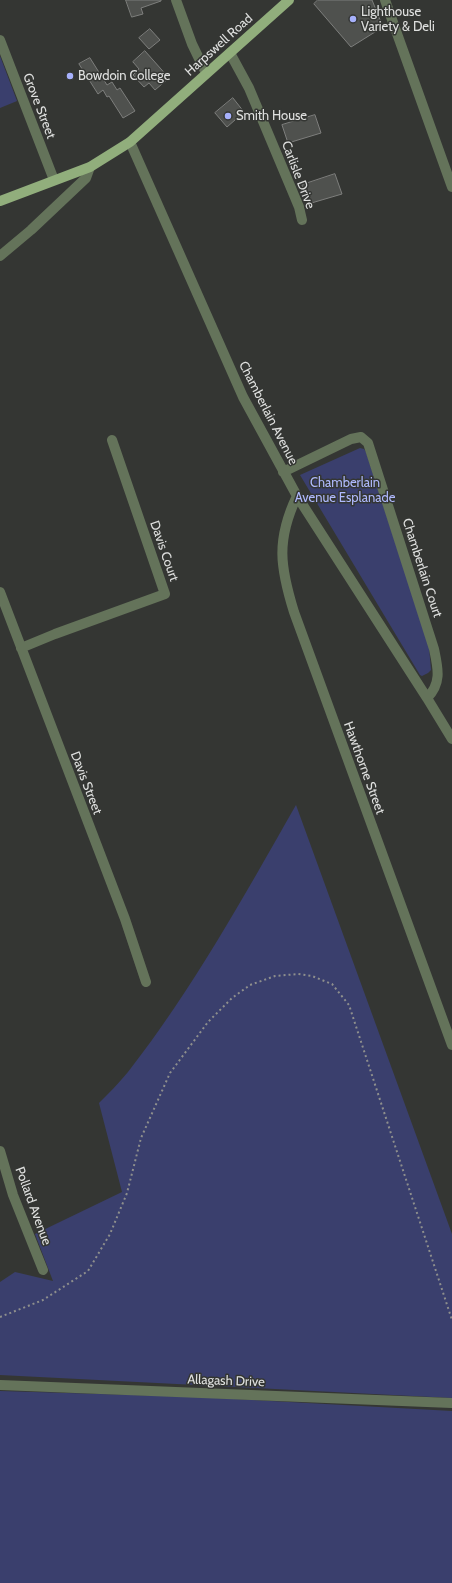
<!DOCTYPE html>
<html>
<head>
<meta charset="utf-8">
<style>
  body { margin:0 }
  canvas { display:block; background:#343633 }
</style>
</head>
<body>
<canvas width="452" height="1583"></canvas>
<script>
const context = document.querySelector('canvas').getContext('2d');
context.lineJoin = 'round';
function fill(path, color) {
  context.fillStyle = color;
  context.fill(path, 'evenodd');
}
function stroke(path, color, width, dash) {
  context.strokeStyle = color;
  context.lineWidth = width;
  context.lineCap = dash ? 'butt' : 'round';
  context.setLineDash(dash || []);
  context.stroke(path);
}
function drawText(font, color, halo, rows, align = 'center') {
  context.font = font + ' Cabin,sans-serif';
  context.lineWidth = 3;
  context.setLineDash([]);
  context.textBaseline = 'middle';
  context.strokeStyle = halo;
  context.fillStyle = color;
  for (const [text, x, y, turn = 0] of rows) {
    context.save();
    context.translate(x, y);
    context.rotate((+turn || 0) * Math.PI / 180);
    context.textAlign = isNaN(turn) ? turn : align;
    if (halo) context.strokeText(text, 0, 0);
    context.fillText(text, 0, 0);
    context.restore();
  }
}
fill(new Path2D(`
  M0,56L17,101L0,108Z
  M360,448L364,449L366,452L429,647L431,670L428,673L422,676L420,675L300,475Z
  M296,805L452,1234V1398L0,1375V1282L15,1272L53,1281L35,1234L122,1192L99,1103C109,1093 119,1083 128,1072C193,989 244,896 296,805Z
  M0,1391L198,1397L452,1411V1583H0Z`), '#3a3f6d');
const building = new Path2D(`
  M126,0H161V1L141,8L143,14L132,17Z
  M318,0H372L383,27L351,47L314,4Z
  M150,29L160,40L149,49L139,38Z
  M145,51L169,78L155,90L149,83L144,87L133,75L139,69L133,62Z
  M90,58L107,85L112,82L117,90L120,88L135,111L123,118L109,96L107,97L103,90L98,94L79,64Z
  M233,98L244,112L227,127L215,113Z
  M315,115L321,133L288,143L282,125Z
  M335,174L342,194L308,204L302,185Z`);
fill(building, '#4f514e');
stroke(building, '#7d7e7c', 1);
stroke(new Path2D(`
  M0,1317L43,1300L88,1271L110,1234L127,1193L141,1138L170,1073L208,1022L232,998L250,985L275,976L298,974L312,976L332,984L349,1005L452,1320`), '#8e8f8d', 2, [2, 3]);
stroke(new Path2D(`
  M176,0L192,44L206,73
  M385,0L452,187
  M0,40L54,180
  M230,53L249,88L299,207L302,220
  M130,142L243,397L297,496L427,698L452,739
  M0,256L31,230L86,178L90,167
  M283,472L351,439L361,437L368,443L434,649C438,668 442,683 427,698
  M297,496C276,540 280,567 294,612L452,1045
  M0,592L125,919L146,982
  M21,648L55,634L165,594L112,440
  M0,1151L13,1195L43,1270
  M0,1385L452,1403`), '#64735a', 10);
stroke(new Path2D(`
  M0,201L90,167L130,142L289,0`), '#91ae7c', 10);
for (const [x, y, r, color] of [
  [353,19,4,"#a7b1fc"],
  [70,76,4,"#a7b1fc"],
  [228,116,4,"#a7b1fc"]
]) {
  const dot = new Path2D();
  dot.arc(x, y, r, 0, 2 * Math.PI);
  context.fillStyle = color;
  context.fill(dot);
  stroke(dot, '#343633', 1.5);
}
drawText('13px', '#dfe0df', '#343633', [
  ["Lighthouse",361,12],
  ["Variety & Deli",361,27],
  ["Bowdoin College",78,76],
  ["Smith House",236,116]
], 'left');
drawText('13px', '#dfe0df', '#343633', [
  ["Harpswell Road",219,45,-42],
  ["Grove Street",39,106,69],
  ["Carlisle Drive",298,175,69],
  ["Chamberlain Avenue",268,413,63],
  ["Davis Court",164,551,71],
  ["Chamberlain Court",422,568,72],
  ["Hawthorne Street",364,768,70],
  ["Davis Street",86,783,69],
  ["Pollard Avenue",33,1206,70],
  ["Allagash Drive",226,1381,2]
]);
drawText('13px', '#afb9fd', '#343633', [
  ["Chamberlain",345,483],
  ["Avenue Esplanade",345,498]
]);
</script>
</body>
</html>
